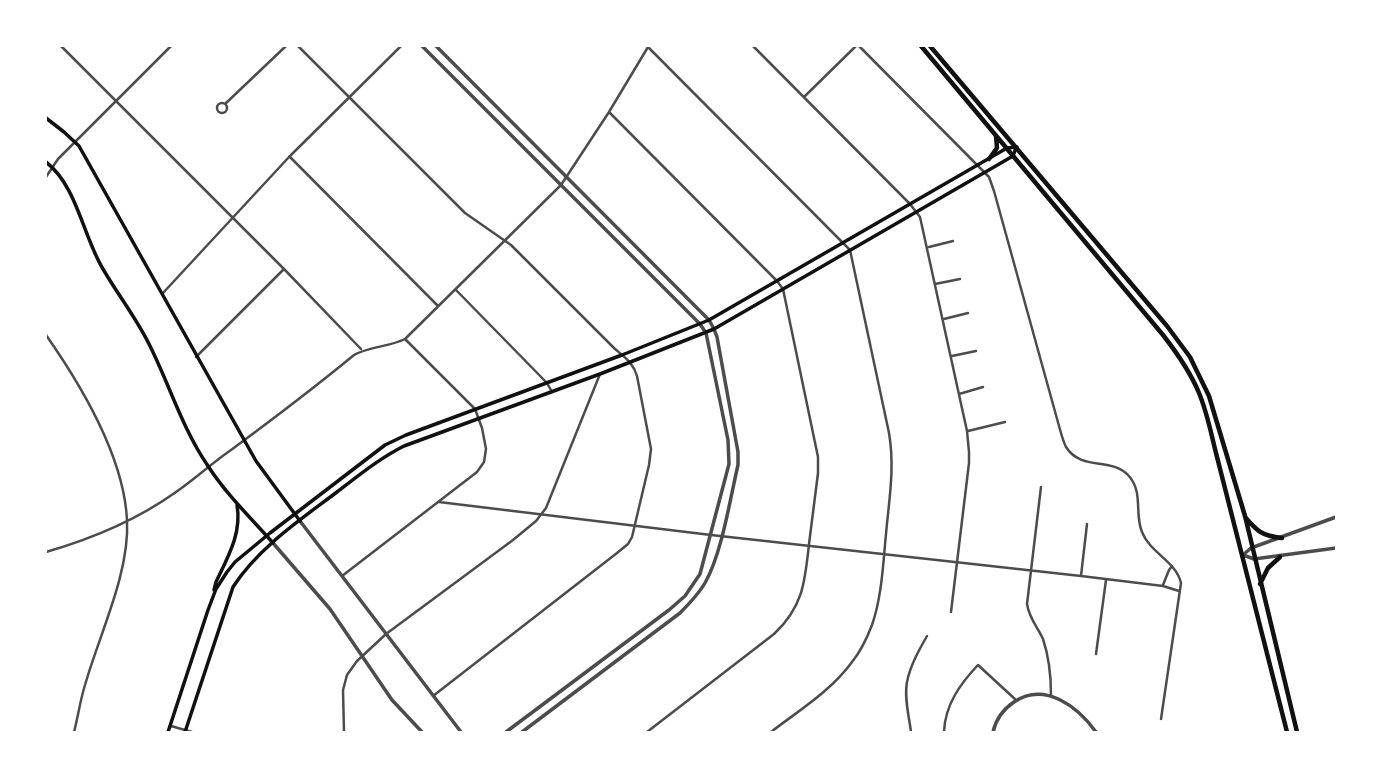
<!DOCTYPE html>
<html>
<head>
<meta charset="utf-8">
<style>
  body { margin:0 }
  #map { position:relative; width:1382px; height:778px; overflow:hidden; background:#fff; font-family:Raleway,sans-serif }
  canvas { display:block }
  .frame { position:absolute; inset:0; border:47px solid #fff; pointer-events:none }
</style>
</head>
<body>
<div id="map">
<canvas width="1382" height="778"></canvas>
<div class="frame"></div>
</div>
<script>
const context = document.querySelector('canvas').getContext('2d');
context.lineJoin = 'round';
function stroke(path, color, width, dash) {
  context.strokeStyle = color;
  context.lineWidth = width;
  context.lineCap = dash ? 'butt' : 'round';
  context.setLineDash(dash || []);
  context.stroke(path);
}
stroke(new Path2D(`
  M61,46L284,269L361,349
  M298,46L465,213L511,245L614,348C624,357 633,362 637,376L651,449L649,465L632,537L628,544L617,553L433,696
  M753,46L910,204L920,217L967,431L969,452V463L951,612
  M859,46L989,177L994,191L1059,426C1061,433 1063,441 1066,447C1081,471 1111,457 1128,475C1144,492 1134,513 1142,532C1150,553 1176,561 1181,583L1161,719
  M648,47L850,250L889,433C895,468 889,500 886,534C883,564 882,596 872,625C867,638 861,651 852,662C831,691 798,711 771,732
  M804,97L856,46
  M217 108a5 5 0 1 1 10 0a5 5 0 1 1-10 0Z
  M225,104L286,46
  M610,113L777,281L783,289L818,457V473C815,497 812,520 809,544C805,582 803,607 774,634L647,732
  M290,157L438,306
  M46,177L58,159L171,46
  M929,247L953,241
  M935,284L960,279
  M456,290L547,383L552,392
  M163,293L289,157L401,46
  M944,319L968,313
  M46,335C81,385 124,458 127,520C130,573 99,635 85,685C80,701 78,717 74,732
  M952,356L976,351
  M196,357L283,270
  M959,394L983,387
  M968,431L1005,422
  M1041,487L1027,604C1030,621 1037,625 1043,639C1049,657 1051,677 1051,695
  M439,502L711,535L1081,576L1163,586L1179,591
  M46,552C91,539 137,520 176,492C195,479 212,463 231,450C273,419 314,388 354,355C370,346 389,347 405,339L561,185L609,112L648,47
  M342,576L477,472L484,462L486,449L482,428L475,409L405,339
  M1081,576L1087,524
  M1163,585L1169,570L1172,566
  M1096,654L1106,580
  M171,726L192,732
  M344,732L343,690L347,675L357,661L386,634L513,540L536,521L546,508L600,374
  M911,732C909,716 904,698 907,682C910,666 919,650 927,636
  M944,732C945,705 960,684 978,665L1016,700`), '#4c4c4c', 2.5);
stroke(new Path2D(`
  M422,46L700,324L706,333L728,440L729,464L700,574L685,596L669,610L506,732
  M436,46L709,320L714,329L717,337L738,452V465C730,499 722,553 705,583C698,595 689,604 680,613L522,732
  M300,521L461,732
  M273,543L330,609L392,700L422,732
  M1243,555L1251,548L1336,517
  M1243,555L1254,559L1336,548
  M993,732C996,719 1002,710 1014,702C1045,681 1078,707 1096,732`), '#4c4c4c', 3.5);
stroke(new Path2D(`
  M46,118L64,132L79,146L256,461L300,521
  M46,162C77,186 83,236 103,269C118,295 137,319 150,346C170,386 182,428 208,466C226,494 251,518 273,543
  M214,590L216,582C228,557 242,533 237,505
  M168,732L208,610L216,589L227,572L235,562L270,533L385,445L406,435L622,355L709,320L1007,148L1017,147
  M185,732L233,587C258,548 300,520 337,492C358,476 380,458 404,446L600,374L714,329L1013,156L1016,148`), '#111', 3.5);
stroke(new Path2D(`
  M921,46L1163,335C1177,353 1190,371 1199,393C1207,412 1211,433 1216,453L1287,732
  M930,46L1167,326L1190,357L1209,396L1245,516L1297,732
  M989,159L997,148L996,136
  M1245,517C1257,531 1262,536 1282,538
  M1260,584L1268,568L1280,557`), '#111', 4.5);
</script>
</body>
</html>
